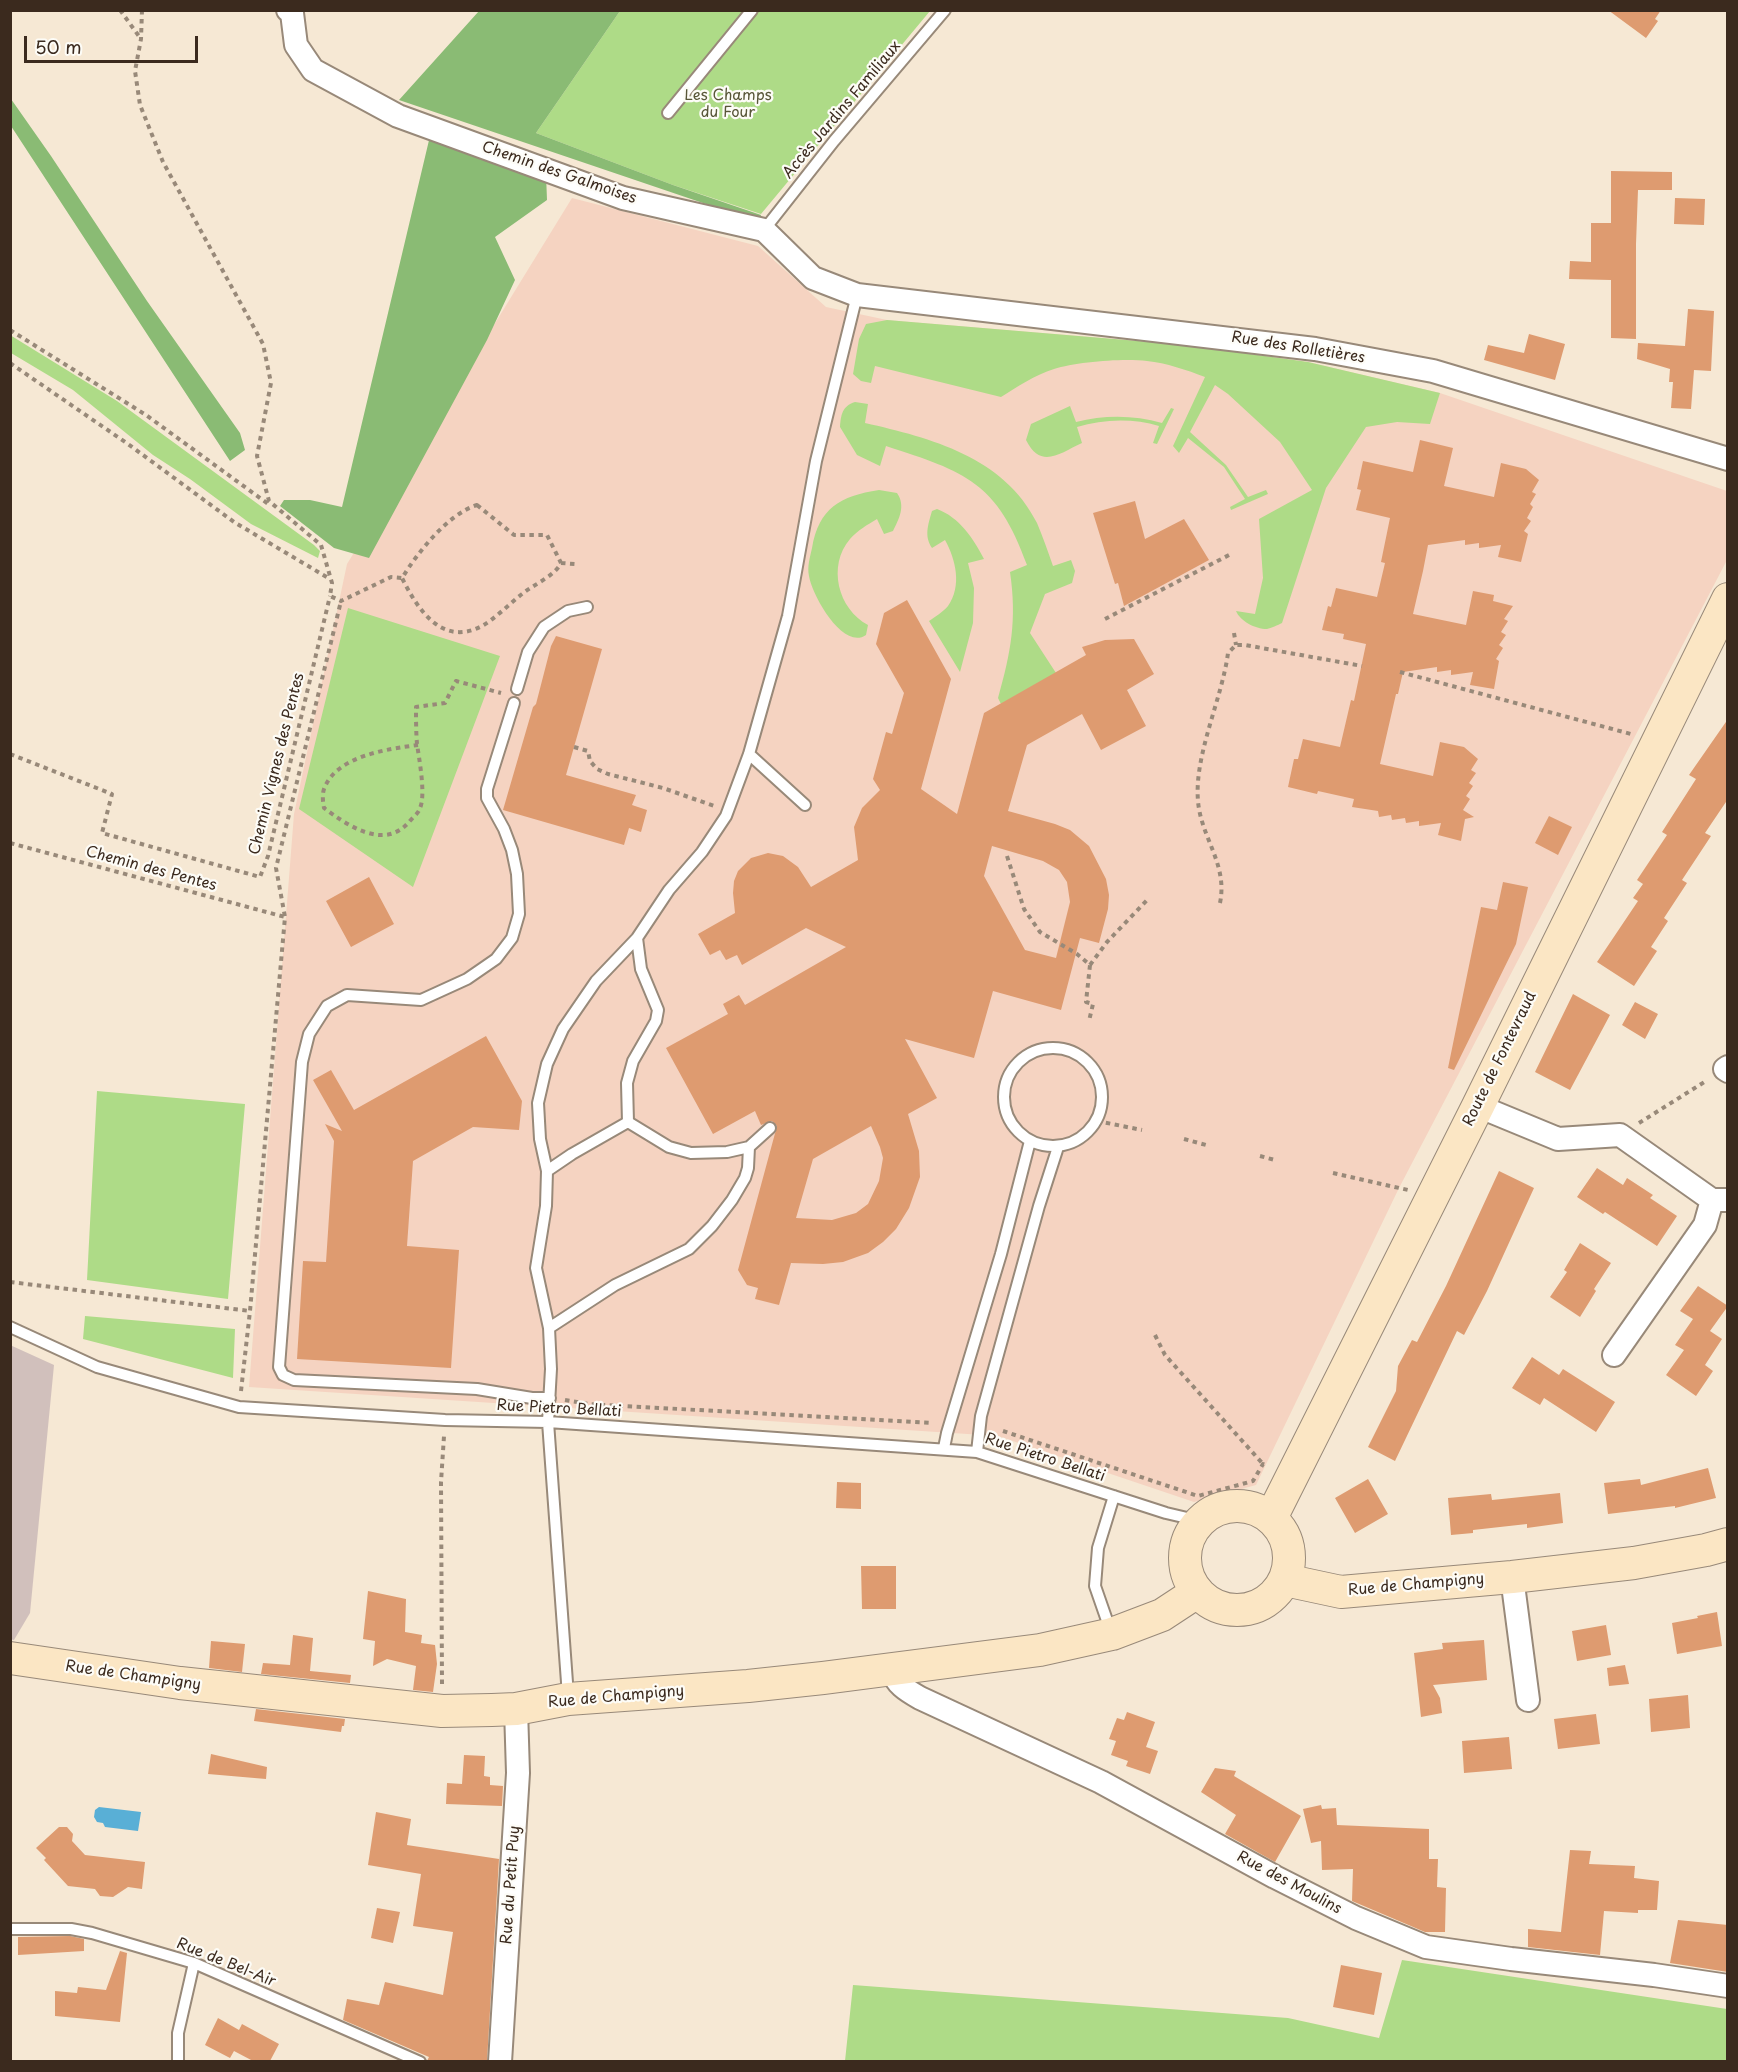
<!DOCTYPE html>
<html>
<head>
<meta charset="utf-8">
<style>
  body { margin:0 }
  #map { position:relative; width:1738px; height:2072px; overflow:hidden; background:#f6e8d4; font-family:"Playpen Sans",sans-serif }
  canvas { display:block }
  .frame { position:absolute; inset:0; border:12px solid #3b2a1e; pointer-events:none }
  .scale { position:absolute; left:24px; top:36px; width:174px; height:27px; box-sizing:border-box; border:3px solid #3b2a1e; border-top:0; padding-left:8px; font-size:18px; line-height:21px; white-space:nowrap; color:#3b2a1e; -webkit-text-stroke:4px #fdfcf7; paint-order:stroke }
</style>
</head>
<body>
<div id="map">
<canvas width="1738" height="2072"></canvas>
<div class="frame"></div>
<div class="scale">50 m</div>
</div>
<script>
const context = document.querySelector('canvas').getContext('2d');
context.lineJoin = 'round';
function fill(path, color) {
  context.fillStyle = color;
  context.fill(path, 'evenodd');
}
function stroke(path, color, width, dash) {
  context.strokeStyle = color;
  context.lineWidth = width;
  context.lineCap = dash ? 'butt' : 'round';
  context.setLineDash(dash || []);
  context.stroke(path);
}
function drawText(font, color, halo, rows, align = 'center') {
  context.font = font + ' "Playpen Sans",sans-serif';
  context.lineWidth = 4.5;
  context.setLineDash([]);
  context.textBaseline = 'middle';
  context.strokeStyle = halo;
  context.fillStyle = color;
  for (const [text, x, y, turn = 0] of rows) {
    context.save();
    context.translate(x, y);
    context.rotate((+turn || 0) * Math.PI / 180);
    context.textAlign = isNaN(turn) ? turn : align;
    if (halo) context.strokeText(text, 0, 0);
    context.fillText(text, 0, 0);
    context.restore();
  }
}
fill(new Path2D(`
  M572,198L758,246L826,307L887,320L1186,345L1308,362L1440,393L1727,491V560L1399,1188L1256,1485L1194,1502L998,1436L249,1387L294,814L347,564Z`), '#f5d3c1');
fill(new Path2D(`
  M10,1345L54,1365L30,1613L14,1640L10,1639Z`), '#d1c0bc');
fill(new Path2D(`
  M620,11H930L761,214L673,185L536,133Z
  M887,320L1186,345L1308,362L1440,393L1430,424L1397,422L1366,427L1326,488L1282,623C1278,625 1271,628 1267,629C1255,629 1240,621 1236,611L1255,614L1263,578L1259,519L1312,490L1280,442L1228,394L1215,385L1190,432L1226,465L1248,497L1266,490L1268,494L1231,510L1230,507L1245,499L1224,467L1188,438L1179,453L1173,446L1205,377C1187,370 1166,363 1147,361C1123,358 1076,362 1054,369C1035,375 1017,387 1001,397L875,366L871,383L861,381L853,374L859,339L866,324Z
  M10,335L117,401L314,545L320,551L318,558L251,524L190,479L153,455L73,390L11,353Z
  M855,402L868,404L865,423C931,438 1004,457 1037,523C1043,537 1048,552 1053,566L1071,560L1075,571L1072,583L1045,594L1030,633L1056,673L1001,704L998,698C1011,652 1017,620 1010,572L1027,565C997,482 966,472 886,446L880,466L857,455L840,427C841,415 842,406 855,402Z
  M1070,406L1076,422C1104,415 1134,415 1162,423L1171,408L1174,409L1157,444L1153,443L1159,426C1133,418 1103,419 1077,427L1082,443C1060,453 1041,470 1026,440L1031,424Z
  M879,490L897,493C906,506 899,519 893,531L884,534L877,519C867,525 858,530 850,539C827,566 838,609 868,625L866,635C843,651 812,595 809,576C807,567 810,557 812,548C819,508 840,496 879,490Z
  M937,509C959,517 974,539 984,559L968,563L974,588L973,623L960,672L929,621C935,617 943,612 948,606C962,586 956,560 945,540L932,548C924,536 928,525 932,511Z
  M348,608L500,656L413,887L299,809Z
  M97,1091L245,1104L228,1299L87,1280Z
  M85,1316L235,1329L233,1378L83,1339Z
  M1402,1960L1727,2009V2061H845L853,1985L1288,2018L1379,2038Z`), '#aedb87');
fill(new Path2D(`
  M479,11H620L536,133L673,185L761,215L759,222L399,100Z
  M11,99L51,156L147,301L240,433L245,450L230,461L11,126Z
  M430,136L546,174L547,200L495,237L515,280L487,340L369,558L334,548L280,506L284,500H310L342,507Z`), '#8abb74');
fill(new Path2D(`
  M99,1807L141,1812L138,1831L105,1827L103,1823L97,1822L94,1817L95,1810Z`), '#59afd6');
fill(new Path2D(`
  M1608,10H1661L1655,19L1658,21L1646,38Z
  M1611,171L1672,172V190H1638L1636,244V339L1611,338V280L1569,279L1570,261L1591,262V223H1611Z
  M1675,198L1705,199L1704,225L1674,224Z
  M1688,309L1714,311L1711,371L1694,370L1691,409L1671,408L1673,382H1669L1670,369L1637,359L1638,343L1685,346Z
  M1529,334L1565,344L1555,380L1484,360L1488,345L1524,353Z
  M1420,440L1453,448L1444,486L1494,497L1501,463L1526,469L1539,480L1532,492L1536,494L1530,504L1533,507L1527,518L1531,521L1524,531L1528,534L1521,562L1498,557L1501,545L1479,548V543L1465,545V540L1428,545L1423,571L1413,614L1466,625L1473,591L1494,595L1493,601L1513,606L1504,619L1508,621L1501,632L1506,635L1499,645L1503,648L1496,659L1499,661L1494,689L1470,685L1473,672L1451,675V670L1437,672V667L1403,672L1398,694H1396L1380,764L1433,776L1440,742L1464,747L1478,759L1471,770L1476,773L1469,783L1473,786L1466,796L1470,799L1463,810L1474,817L1465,819L1461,841L1438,835L1441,823L1419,826V821L1406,823L1405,818L1392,820L1391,815L1379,817L1378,811L1352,807L1354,799L1318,791L1317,794L1288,787L1294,759H1298L1303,739L1340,747L1351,700L1354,701L1366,644L1343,639L1344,634L1322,630L1328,606L1331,607L1336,588L1377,597L1385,563L1381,562L1390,518L1356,510L1361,490L1357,489L1363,461L1413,472Z
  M1135,501L1145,539L1184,519L1209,560L1124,606L1118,583L1115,584L1093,513Z
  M907,600L951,679L921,789L957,814L984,713L1086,655L1082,647L1105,640L1134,639L1154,674L1127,690L1146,726L1101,750L1082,714L1027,745L1008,811L1055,824L1070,830L1089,846L1106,879L1109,895L1108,909L1099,943L1080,938L1061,1010L993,991L974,1058L905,1039L937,1098L908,1114L919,1151L920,1177L909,1208L896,1229L883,1242L868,1253L843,1262L823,1264L791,1263L779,1305L755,1299L758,1288L747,1285L738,1270L777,1126L772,1121L761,1125L755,1111L713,1134L666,1048L728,1014L723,1004L739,995L745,1005L846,947L806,928L742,965L737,955L726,960L720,950L710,955L698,934L735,913L733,893L734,881L738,871L751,858L768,853L783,856L798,867L811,887L858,860L854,827L862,808L880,790L873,779L886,732L892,734L904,693L876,644L884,613ZM992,846L1043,861L1059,870L1067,882L1070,902L1056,958L1025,950L984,876ZM871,1126L880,1147L883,1158L879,1181L868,1204L856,1213L832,1220L796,1218L813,1159Z
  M556,636L602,649L566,775L636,795L632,805L647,810L641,832L629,828L624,845L503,810L533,707L536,704L551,646Z
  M1728,719V799L1705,833L1711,836L1682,880L1687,883L1664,918L1668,921L1651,947L1657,951L1634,986L1597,962L1638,901L1633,898L1643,884L1637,880L1667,835L1662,832L1696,779L1689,775Z
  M1549,816L1572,827L1558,855L1535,843Z
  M369,877L394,924L351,947L326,901Z
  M1503,882L1528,887L1516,944L1454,1070L1448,1068L1481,907L1497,910Z
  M1573,994L1610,1015L1570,1090L1535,1072Z
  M1635,1002L1658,1014L1645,1039L1622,1025Z
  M486,1036L522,1101L519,1130L473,1127L413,1161L407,1246L459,1250L451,1368L297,1359L303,1261L326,1262L334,1141L325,1124L342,1131L313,1080L331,1070L354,1110Z
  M1597,1168L1623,1185L1627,1178L1653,1195L1650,1198L1677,1216L1657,1246L1605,1212L1603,1214L1577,1197Z
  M1499,1171L1534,1188L1487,1291L1464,1335L1457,1331L1395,1461L1368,1447L1396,1391L1398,1366L1412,1340L1417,1342L1446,1286Z
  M1580,1243L1611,1263L1594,1289L1596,1291L1580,1317L1550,1297L1567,1272L1564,1270Z
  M1698,1286L1728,1306L1710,1331L1722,1339L1705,1365L1713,1371L1696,1396L1666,1375L1684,1350L1675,1345L1693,1319L1680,1311Z
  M1532,1357L1559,1375L1563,1369L1615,1402L1596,1432L1544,1398L1540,1405L1512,1388Z
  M1708,1468L1716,1498L1675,1508V1506L1608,1514L1604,1483L1640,1479L1641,1485Z
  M1368,1479L1388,1514L1355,1533L1335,1498Z
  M837,1482L861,1483V1509L836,1508Z
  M1560,1493L1563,1523L1527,1528V1524L1473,1530V1533L1451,1535L1448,1498L1491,1494L1492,1500Z
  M861,1566H896V1609H862Z
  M368,1591L406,1599L405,1632L422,1635L421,1643L435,1645L437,1664L433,1692L413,1690L416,1666L387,1659L373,1666L375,1641L363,1639Z
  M1717,1612L1722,1646L1677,1654L1672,1623L1698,1618L1697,1616Z
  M1606,1625L1611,1655L1577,1661L1572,1631Z
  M293,1635L313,1638L310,1671L351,1675L350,1683L261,1674L263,1663L290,1665Z
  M1484,1640L1487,1680L1433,1685L1440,1698L1442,1713L1421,1717L1414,1653L1443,1649L1442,1643Z
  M211,1641L245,1644L242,1672L209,1668Z
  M1625,1665L1629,1684L1609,1686L1607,1668Z
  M1688,1695L1690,1728L1651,1732L1649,1699Z
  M256,1709L345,1719L344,1726H342L341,1732L254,1721Z
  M1127,1712L1155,1722L1146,1747L1158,1751L1150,1774L1126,1766L1128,1761L1111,1755L1116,1741L1109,1739L1117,1718L1124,1720Z
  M1596,1714L1600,1744L1558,1749L1554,1719Z
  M1509,1737L1512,1769L1464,1773L1462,1741Z
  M211,1754L267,1767L266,1779L208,1774Z
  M464,1755L485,1756L484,1776L490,1777V1785L503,1786L502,1806L446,1804L447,1783L462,1784Z
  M1215,1768L1236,1771L1234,1776L1301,1816L1275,1862L1225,1834L1236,1815L1201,1792Z
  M1321,1805L1322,1809L1336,1808L1337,1825L1429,1829V1859H1438L1437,1887L1446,1888L1445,1932H1425L1352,1901L1353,1869L1322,1870L1321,1841L1311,1843L1303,1809Z
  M376,1812L411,1819L407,1845L499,1859L487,2061H427L429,2057L343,2020L347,1999L379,2005L385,1982L443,1995L453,1932L413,1926L421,1874L368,1865Z
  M59,1827H67L73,1834L72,1841L85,1855L145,1862L142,1889L128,1887L113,1897L100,1896L95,1889L68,1886L44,1860L46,1858L36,1848Z
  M1570,1850L1591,1851L1589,1864L1635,1866L1634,1878L1659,1881L1657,1910H1638V1913L1604,1911L1600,1955L1528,1947V1929L1561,1932Z
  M377,1908L400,1912L393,1943L371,1938Z
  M1678,1920L1728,1925V1972L1670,1963Z
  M70,1936L84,1939V1951L18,1955V1937Z
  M120,1951L127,1953L120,2022L55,2016V1991L77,1993L78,1987L106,1990Z
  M1341,1965L1382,1973L1374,2015L1333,2007Z
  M218,2018L239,2030L242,2024L279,2044L270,2061H253L234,2051L230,2058L205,2045Z`), '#de9b70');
const lane = new Path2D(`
  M668,113L752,10
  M764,230L834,141L945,10
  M517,689L528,652L544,627L568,611L587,607
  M514,703L487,789V798L504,829L512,850L517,874L519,914L512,938L496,959L467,979L421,1000L347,995L327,1006L309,1034L302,1062L279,1367L283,1375L294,1380L477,1389L532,1398H550
  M749,754L805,805
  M1004 1097a49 49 0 1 1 98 0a49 49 0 1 1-98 0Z
  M628,1122L627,1083L633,1061L656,1021L658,1010L641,969L637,938
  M547,1171L572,1154L628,1122L669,1147L691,1153L727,1152L749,1147L770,1128
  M10,1327L97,1367L239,1407L445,1420L548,1422L977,1452L1166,1513L1200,1521
  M549,1328L615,1285L689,1249L712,1226L732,1200L745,1178L748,1168L749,1147
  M944,1448L947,1433L1001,1254L1030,1141
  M977,1452L981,1416L1039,1206L1058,1147
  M1111,1632L1095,1586L1098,1548L1114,1496
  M568,1696L548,1422L551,1369L549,1328L536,1268L546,1206L547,1171L540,1139L538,1103L547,1064L563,1029L596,981L637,938L669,890L702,852L726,816L749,754L788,616L816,461L857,295
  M10,1929H71L92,1933L194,1963L420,2062
  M178,2062V2033L194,1963`);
const street = new Path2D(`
  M288,10L292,13L296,45L313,70L398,116L623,198L764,230L813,278L857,295L1315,349L1433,371L1728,459
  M1728,1067L1725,1069L1728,1071
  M1478,1106L1558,1139L1620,1135L1712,1200H1728
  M1614,1355L1705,1225L1712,1200
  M1512,1577L1528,1700
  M891,1669C896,1684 906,1690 920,1698L1101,1782L1275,1877L1356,1918L1426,1947L1511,1959L1654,1975L1728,1986
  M500,2062L518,1773L516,1709`);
const secondary = new Path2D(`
  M1185 1558a52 52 0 1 1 104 0a52 52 0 1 1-104 0Z
  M1271,1518L1478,1106L1728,599
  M1285,1580L1341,1592L1512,1577L1634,1563L1706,1550L1728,1544
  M10,1658L180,1683L442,1711L492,1710L516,1709L568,1699L748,1686L823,1678L1040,1650L1112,1634L1162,1615L1197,1592`);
stroke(lane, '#988979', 14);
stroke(street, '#988979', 26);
stroke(secondary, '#988979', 34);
stroke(new Path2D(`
  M120,10L141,39
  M142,10L141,39L135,71L140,105L163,162L263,344L271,383L257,456L269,501L321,545L332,583L330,596L341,601L391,577L402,578
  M10,330L146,415L271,506
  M10,363L128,444L234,522L330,579
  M477,505L514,535H547L561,563C556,575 533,585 522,594C509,604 496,618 482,626C442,647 418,610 402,578C418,552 448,514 477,505Z
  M561,563L575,564
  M1105,619L1231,554
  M1234,633L1236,645
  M1400,672L1631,734
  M418,745C387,749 336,756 324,789C322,795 323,802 324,808C347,825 384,851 409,822C412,818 419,813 420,808C426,795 419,758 417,744C416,732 416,719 416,707L445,703L456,681L501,693
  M574,747L588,751L590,761L597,769L608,774L663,788L714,806
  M10,754L112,794L102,833L260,877L268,856L330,596
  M10,843L285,917
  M1007,856L1024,909L1040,932L1077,954L1090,965L1086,1002L1093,1004L1089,1021
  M1220,903C1228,864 1201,838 1198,801C1194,755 1222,699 1228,653L1236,645H1245L1362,666
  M1090,965L1107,942L1149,898
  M1097,1121L1142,1130
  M1639,1123L1706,1081
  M1184,1139L1206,1145
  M1260,1156L1275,1160
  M1333,1173L1408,1190
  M10,1282L250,1311
  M1155,1335L1165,1355L1263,1464
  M241,1391L250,1311L285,917L276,868L341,601
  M565,1400L589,1404L932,1423
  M1003,1431L1198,1496L1253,1481L1263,1464L1268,1466
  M442,1684L441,1482L444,1436`), '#988979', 4, [4.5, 4.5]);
stroke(lane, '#fff', 10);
stroke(street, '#fff', 22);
stroke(secondary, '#fbe6c4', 32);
drawText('15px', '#585638', '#fdfcf7', [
  ["Les Champs",728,96],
  ["du Four",728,113]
]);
drawText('15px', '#3b2a1e', '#fdfcf7', [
  ["Accès Jardins Familiaux",842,110,-50],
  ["Chemin des Galmoises",559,173,19],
  ["Rue des Rolletières",1298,348,9],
  ["Chemin Vignes des Pentes",277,764,-76],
  ["Chemin des Pentes",151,869,15],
  ["Route de Fontevraud",1500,1059,-64],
  ["Rue Pietro Bellati",559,1409,3],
  ["Rue Pietro Bellati",1045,1458,18],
  ["Rue de Champigny",1416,1585,-5],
  ["Rue de Champigny",133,1676,8],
  ["Rue de Champigny",616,1697,-5],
  ["Rue des Moulins",1289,1883,28],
  ["Rue du Petit Puy",511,1885,-86],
  ["Rue de Bel-Air",226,1963,22]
]);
</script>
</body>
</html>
